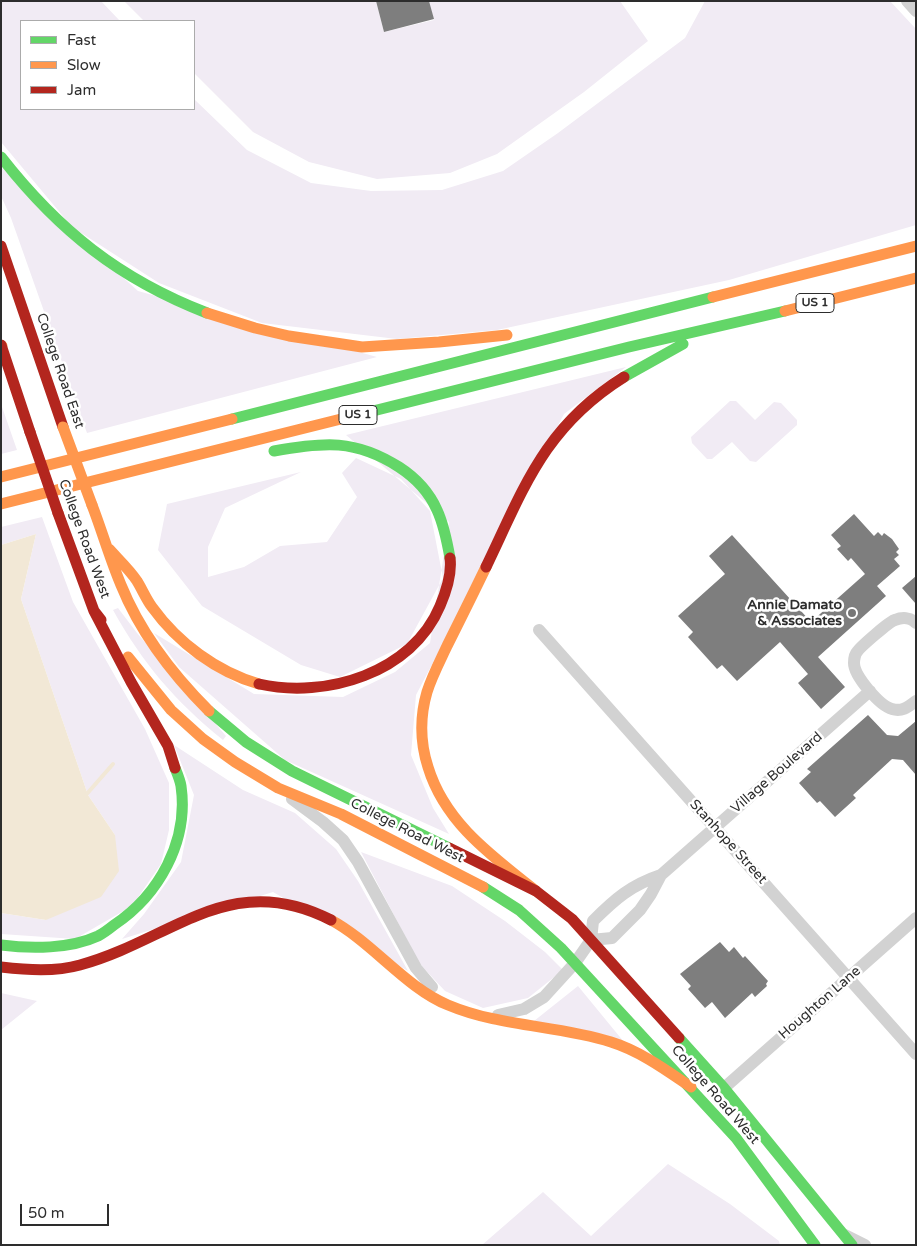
<!DOCTYPE html>
<html>
<head>
<meta charset="utf-8">
<style>
  body { margin:0 }
  #map { position:relative; width:917px; height:1246px; overflow:hidden; background:#fff; font-family:"Varela Round",sans-serif }
  canvas { display:block }
  .frame { position:absolute; inset:0; border:2px solid #2d2d2d; pointer-events:none }
  .legend { position:absolute; left:20px; top:20px; width:175px; height:90px; box-sizing:border-box; background:#fff; border:1px solid #ababab; margin:0; padding:6px 9px; list-style:none; font-size:15px; color:#2d2d2d }
  .legend li { display:flex; align-items:center; gap:10px; height:25px }
  .legend b { width:25px; border:1px solid #ababab }
  .scale { position:absolute; left:20px; top:1204px; width:89px; height:22px; box-sizing:border-box; border:2px solid #2d2d2d; border-top:0; padding-left:6px; font-size:15px; line-height:18px; white-space:nowrap; color:#2d2d2d; -webkit-text-stroke:4px #fff; paint-order:stroke }
</style>
</head>
<body>
<div id="map">
<canvas width="917" height="1246"></canvas>
<div class="frame"></div>
<ul class="legend">
<li><b style="height:6px;background:#63d668"></b>Fast</li>
<li><b style="height:6px;background:#ff974d"></b>Slow</li>
<li><b style="height:6px;background:#b3261e"></b>Jam</li>
</ul>
<div class="scale">50 m</div>
</div>
<script>
const context = document.querySelector('canvas').getContext('2d');
context.lineJoin = 'round';
function fill(path, color) {
  context.fillStyle = color;
  context.fill(path, 'evenodd');
}
function stroke(path, color, width, dash) {
  context.strokeStyle = color;
  context.lineWidth = width;
  context.lineCap = dash ? 'butt' : 'round';
  context.setLineDash(dash || []);
  context.stroke(path);
}
function drawText(font, color, halo, rows, align = 'center') {
  context.font = font + ' "Varela Round",sans-serif';
  context.lineWidth = 5;
  context.setLineDash([]);
  context.textBaseline = 'middle';
  context.strokeStyle = halo;
  context.fillStyle = color;
  for (const [text, x, y, turn = 0] of rows) {
    context.save();
    context.translate(x, y);
    context.rotate((+turn || 0) * Math.PI / 180);
    context.textAlign = isNaN(turn) ? turn : align;
    if (halo) context.strokeText(text, 0, 0);
    context.fillText(text, 0, 0);
    context.restore();
  }
}
fill(new Path2D(`
  M1,1H101L120,21H21V109H194V99L247,150L311,183L371,191L442,190L503,171L558,133L685,38L705,1H890L916,29V225L729,280L497,330L397,339L262,323L159,283L72,227L1,142Z
  M376,1L384,32L434,20L429,1H620L648,41L584,92L497,154L450,173L377,179L309,162L253,132L194,73V21H144L125,2Z
  M1,167L138,291L377,357L87,433L11,218L1,196Z
  M626,367L564,414L416,695L411,755L433,808L449,834L285,760L179,667L154,633L254,694L343,697L395,672L430,643L449,522L346,435Z
  M730,401H736L755,420L774,402L781,403L797,420V425L756,462L750,461L732,442L712,459H707L692,443L691,437Z
  M1,404L17,450L1,454Z
  M356,458L401,479L430,511L443,578L407,644L340,677L301,665L202,606L158,550L167,504L301,472L225,508L208,547V577L244,567L280,546L327,542L357,497L342,473Z
  M42,517L73,602L145,729L169,783V830L161,864L132,906L75,939L1,934V913L46,920L115,835L88,795L21,599L36,534L1,545V527Z
  M118,608L137,633L226,736L223,740C175,701 143,664 113,610Z
  M174,745L243,790L295,813L336,849L358,881L408,971L273,892L122,939L144,914L181,862L194,795Z
  M361,852L452,886L505,921L545,952L563,970L528,998L483,1008L445,991L419,963Z
  M578,986L624,1042L534,1021Z
  M1,993L37,1001L1,1030Z
  M668,1164L730,1204L779,1241L780,1245H482L543,1192L591,1236Z`), '#f1ebf4');
fill(new Path2D(`
  M36,534L21,599L88,795L115,835L119,871L101,897L46,920L1,913V545Z`), '#f2e8d6');
stroke(new Path2D(`
  M85,796L113,764`), '#f2e8d6', 4);
fill(new Path2D(`
  M376,1H429L434,19L384,32Z
  M854,514L874,536L878,532L882,536L884,533L892,539L899,549L896,552L899,555L894,559L900,566L877,586L886,596L818,657L845,687L821,709L798,683L808,674L780,642L737,681L722,665L717,669L688,637L693,632L678,616L725,574L709,556L732,535L811,622L865,574L851,558L848,561L837,549L841,546L831,535Z
  M916,576V604L902,588Z
  M868,715L887,735L898,736L916,721V775L903,760L892,759L853,795L856,798L835,817L820,801L817,803L799,783L811,772L807,769Z
  M720,942L729,952L734,947L743,958L745,956L768,981L766,984L767,986L755,997L752,993L725,1018L712,1002L705,1008L688,989L691,986L680,974Z`), '#7e7e7e');
stroke(new Path2D(`
  M907,1L916,11
  M916,623C910,617 902,617 895,620C890,621 860,647 857,652C855,654 854,660 854,663C854,676 880,706 892,709C902,712 908,707 916,701
  M539,630L916,1054
  M292,799L323,822L343,840L358,862L416,968L432,987
  M591,940L612,938L640,910L651,894L661,875L870,691
  M498,1015L524,1009L544,997L575,963L591,940L593,921C615,899 631,885 661,875
  M724,1088L916,918
  M845,1235L865,1245`), '#d2d2d2', 12);
stroke(new Path2D(`
  M1,157C58,230 119,279 207,313
  M624,377L683,344
  M349,417L629,347L785,311
  M232,419L713,297
  M274,451C324,442 355,439 399,467C416,478 429,492 437,510C444,525 447,541 450,558
  M209,711L246,742L292,771L449,848
  M483,887L519,910L561,948L736,1138L815,1245
  M1,945C31,949 70,949 98,936C104,933 109,929 114,925C159,895 189,841 181,786C180,780 177,773 175,768
  M679,1038L724,1088L852,1245`), '#63d668', 11);
stroke(new Path2D(`
  M713,297L916,246
  M785,311L916,278
  M207,313L255,328L289,336L362,347L439,342L507,335
  M1,346H2
  M1,477L232,419
  M1,504L349,417
  M92,505C102,531 110,559 121,585C140,632 173,675 209,711
  M109,549C118,559 129,569 137,581C142,589 146,599 152,607C178,643 217,672 259,684
  M486,567C473,594 460,620 447,646C440,661 432,676 427,692C420,716 420,742 428,767C445,823 492,856 536,891
  M128,657L171,710L203,739L235,762L278,788L341,814L483,887
  M331,920C372,942 406,988 448,1005C500,1027 558,1025 611,1042C640,1051 666,1070 691,1087`), '#ff974d', 11);
stroke(new Path2D(`
  M1,246L63,427
  M1,345L30,432
  M58,513L94,611L101,620
  M486,567C524,488 544,427 624,377
  M94,611L131,682L168,746L175,768
  M259,684C326,699 412,673 440,606C446,592 452,573 450,558
  M449,848L536,891L572,919L679,1038
  M1,967C27,970 55,972 80,965C172,940 230,868 331,920`), '#b3261e', 11);
stroke(new Path2D(`
  M63,427L92,505`), '#ff974d', 11);
stroke(new Path2D(`
  M30,432L58,513`), '#b3261e', 11);
for (const [x, y, r, color] of [
  [852,613,5,"#767676"]
]) {
  const dot = new Path2D();
  dot.arc(x, y, r, 0, 2 * Math.PI);
  context.fillStyle = color;
  context.fill(dot);
  stroke(dot, '#fff', 2);
}
for (const [x, y, w] of [
  [815,303,38],
  [358,415,38]
]) {
  const box = new Path2D();
  box.roundRect(x - w / 2, y - 9.5, w, 19, 4);
  context.fillStyle = '#fff';
  context.fill(box);
  stroke(box, '#2d2d2d', 1);
}
drawText('bold 12px', '#2d2d2d', null, [
  ["US 1",815,303],
  ["US 1",358,415]
]);
drawText('14px', '#2d2d2d', '#fff', [
  ["College Road East",60,371,71],
  ["College Road West",84,539,70],
  ["Village Boulevard",777,773,-41],
  ["College Road West",407,831,27],
  ["Stanhope Street",728,842,48],
  ["Houghton Lane",820,1003,-41],
  ["College Road West",715,1095,49]
]);
drawText('bold 14px', '#2d2d2d', '#fff', [
  ["Annie Damato",842,605],
  ["& Associates",842,621]
], 'right');
</script>
</body>
</html>
